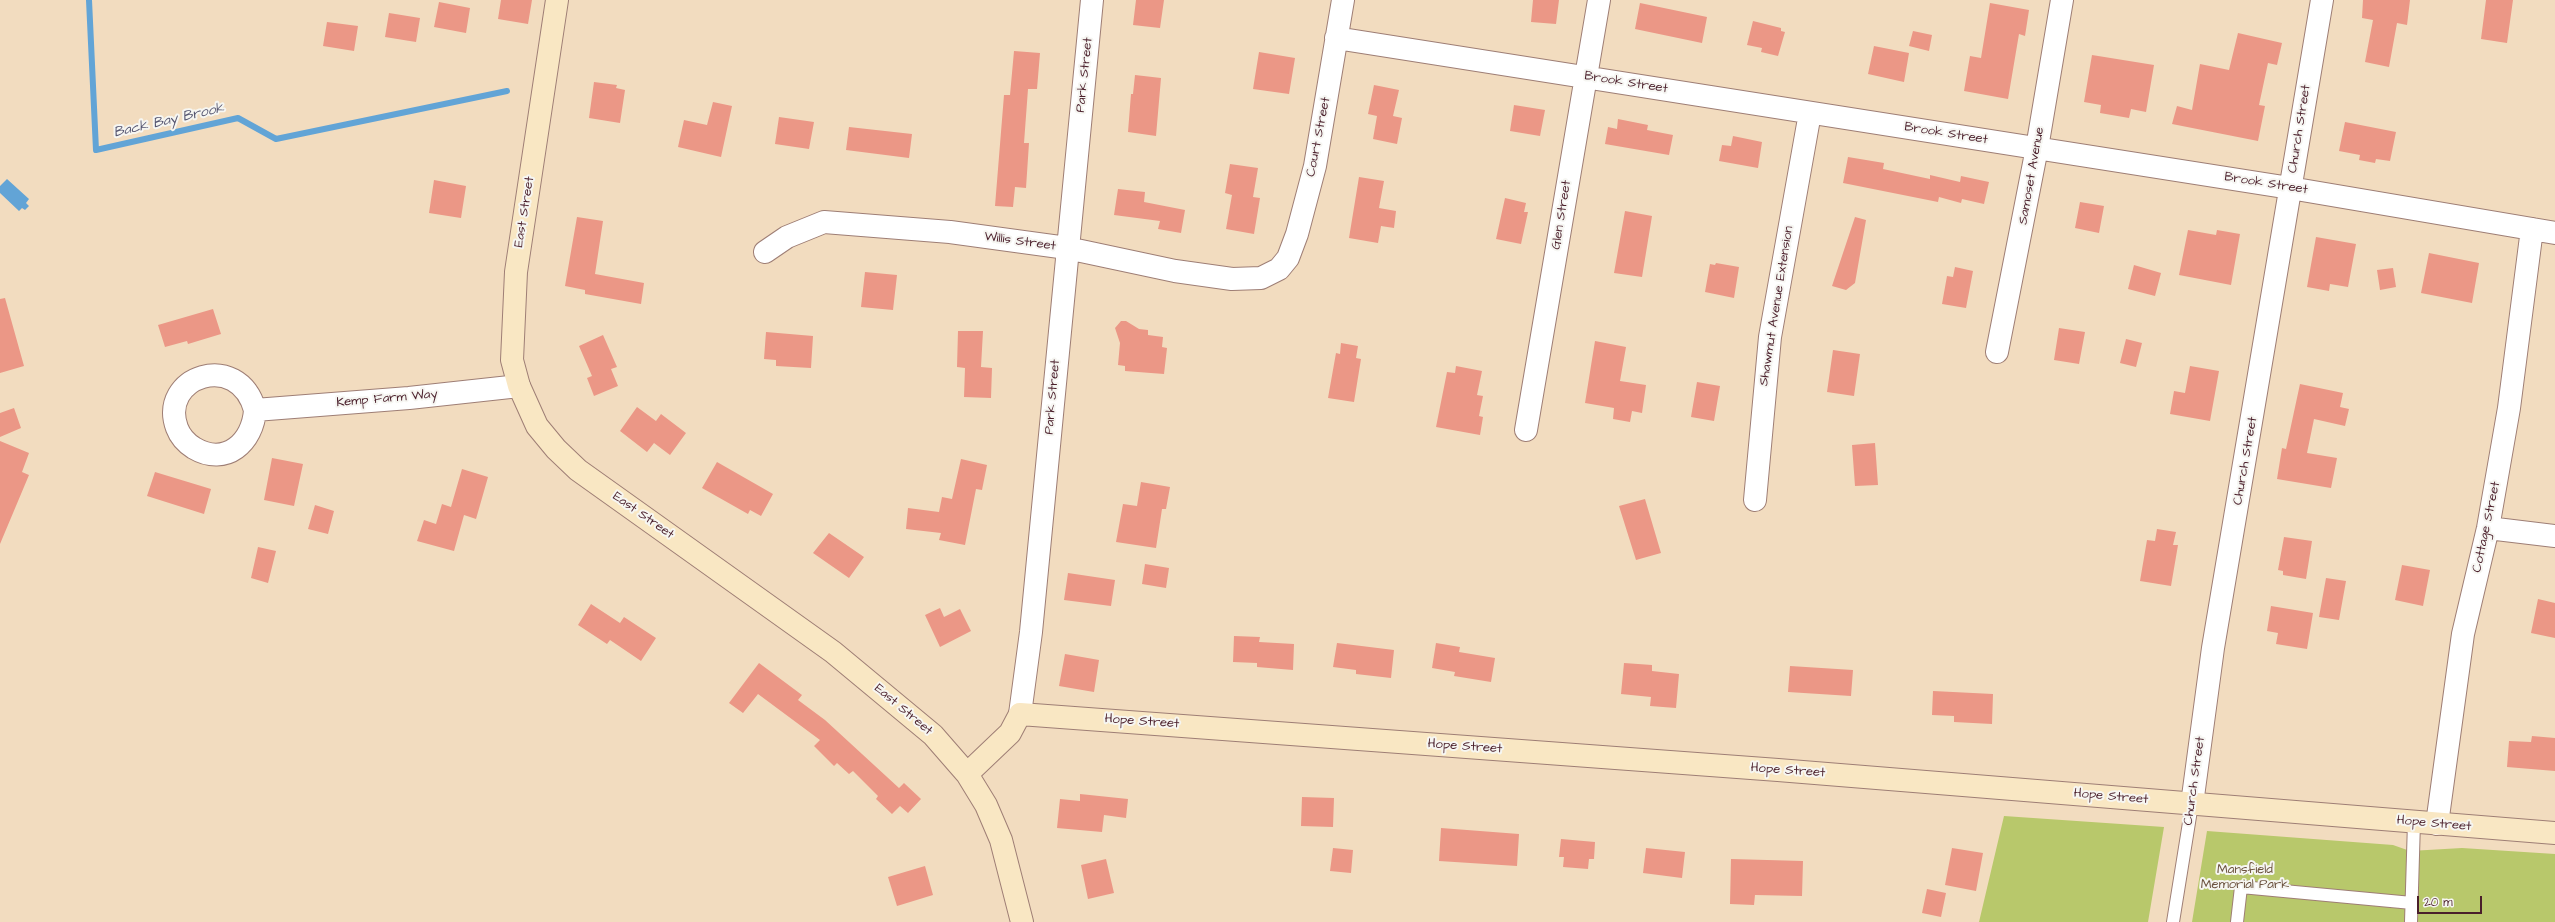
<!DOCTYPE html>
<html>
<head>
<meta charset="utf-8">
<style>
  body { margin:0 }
  #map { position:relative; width:2555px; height:922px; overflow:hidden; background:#f2dcbf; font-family:"Architects Daughter",sans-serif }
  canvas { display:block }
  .scale { position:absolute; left:2417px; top:896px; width:65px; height:18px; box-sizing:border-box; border:2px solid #4a1f2b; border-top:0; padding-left:5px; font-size:12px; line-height:14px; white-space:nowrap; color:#4a1f2b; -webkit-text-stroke:3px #f6f6f2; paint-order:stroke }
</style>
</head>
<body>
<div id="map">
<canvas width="2555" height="922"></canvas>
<div class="scale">20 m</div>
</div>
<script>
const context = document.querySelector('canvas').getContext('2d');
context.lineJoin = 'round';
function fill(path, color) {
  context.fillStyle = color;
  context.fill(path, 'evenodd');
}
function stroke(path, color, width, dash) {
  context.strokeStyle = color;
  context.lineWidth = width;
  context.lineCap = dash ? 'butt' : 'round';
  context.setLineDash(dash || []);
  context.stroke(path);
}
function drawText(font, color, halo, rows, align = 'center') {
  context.font = font + ' "Architects Daughter",sans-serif';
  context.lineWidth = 4;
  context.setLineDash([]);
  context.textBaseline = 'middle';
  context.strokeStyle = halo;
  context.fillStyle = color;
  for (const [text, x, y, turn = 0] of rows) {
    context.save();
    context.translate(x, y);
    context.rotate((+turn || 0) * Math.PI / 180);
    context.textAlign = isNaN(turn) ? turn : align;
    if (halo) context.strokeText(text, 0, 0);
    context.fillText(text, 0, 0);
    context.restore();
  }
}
fill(new Path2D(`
  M2004,816L2164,827L2148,922H1979Z
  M2207,831L2393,845L2410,851L2462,848L2555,854V922H2192Z`), '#b8c86b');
fill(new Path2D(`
  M7,179L29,199L26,203L29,206L25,210L22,208L19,211L0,193V186Z`), '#62a4d6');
stroke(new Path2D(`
  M89,0L96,150L238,118L276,139L507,91`), '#62a4d6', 6);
fill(new Path2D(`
  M501,0H532L528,24L498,19Z
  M1136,0H1164L1160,28L1133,25Z
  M1533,0H1559L1556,24L1531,22Z
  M2363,0H2410L2407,25L2397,23L2389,67L2365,62L2373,20L2362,18Z
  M2486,0H2513L2507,43L2481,39Z
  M439,2L470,8L466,33L434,27Z
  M1640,3L1707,17L1702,43L1635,29Z
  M1990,3L2029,10L2025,36L2019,34L2008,99L1964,91L1970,56L1981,58Z
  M389,13L420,18L416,42L385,37Z
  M1753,21L1781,28V31L1785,32L1778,56L1761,52L1762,48L1747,45Z
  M327,22L358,26L354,51L323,46Z
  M1913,31L1932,35L1929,51L1909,46Z
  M2238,33L2282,43L2277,65L2268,63L2259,105L2265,106L2258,141L2172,124L2177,106L2192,110L2200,64L2229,70Z
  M1874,46L1909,53L1904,82L1868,74Z
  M1014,51L1040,53L1037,89H1028L1024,143H1029L1026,188L1015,187L1013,207L995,206L1004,95H1010Z
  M1259,52L1295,58L1289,94L1253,89Z
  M2092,55L2154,65L2146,112L2131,109L2129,118L2100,113L2101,105L2084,102Z
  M1135,75L1161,78L1156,136L1128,132L1131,94H1133Z
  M594,82L617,85L616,88L625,90L620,123L589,118Z
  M1374,85L1399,90L1393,116L1402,118L1397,144L1373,139L1377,116L1368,114Z
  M713,102L732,106L721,157L678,147L684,120L707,125Z
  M1514,105L1545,110L1540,136L1510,131Z
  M779,117L814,122L809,149L775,144Z
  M1618,119L1648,125L1647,130L1673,135L1669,155L1605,144L1608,127L1617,129Z
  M2345,122L2396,132L2390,161L2376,159L2375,163L2359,160L2360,155L2339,151Z
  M849,127L912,134L909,158L846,150Z
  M1733,136L1762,142L1758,168L1719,161L1722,145L1731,146Z
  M1848,157L1884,163L1883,169L1930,179V175L1960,182L1961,176L1989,182L1984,204L1962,199L1961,203L1939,197L1938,202L1843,183Z
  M1230,164L1258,168L1253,197L1260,198L1254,234L1226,229L1232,195L1225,193Z
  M1359,177L1384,181L1379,208L1396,211L1394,228L1381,226L1378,243L1349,238Z
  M434,180L466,186L461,218L429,213Z
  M1118,189L1145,192L1144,202L1185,210L1181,233L1158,229L1160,221L1114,215Z
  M1505,198L1526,203L1524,212H1528L1521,244L1496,239Z
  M2080,202L2104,206L2099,233L2075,228Z
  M1625,211L1652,216L1642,277L1614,273Z
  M577,217L603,221L595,274L644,283L641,304L585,294V290L565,286Z
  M1855,217L1866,220L1855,283L1846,290L1832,286Z
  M2188,230L2216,235L2217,230L2240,234L2231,285L2179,275Z
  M2316,237L2356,244L2348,287L2330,284L2329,291L2307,287Z
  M2429,253L2479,263L2472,303L2421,293Z
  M1716,263L1739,267L1734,298L1705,292L1710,264L1715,265Z
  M2134,265L2161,273L2155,296L2128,289Z
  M1955,267L1973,271L1966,308L1942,304L1947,276L1953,277Z
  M2393,268L2396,287L2380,290L2377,270Z
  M865,272L897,275L893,310L861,307Z
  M5,298L24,366L0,373V299Z
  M213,309L221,334L188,344L187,341L165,347L158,325Z
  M1121,321H1126L1139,329L1148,330V335L1163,337L1162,347L1167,348L1164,374L1125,371V366L1118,365L1120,343L1115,328Z
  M2059,328L2085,332L2079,364L2054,360Z
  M958,331H983L981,367L992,368L991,398L964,397L965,368L957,367Z
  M766,332L813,336L811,368L776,366V360L764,359Z
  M603,335L617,367L611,369L618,386L594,396L587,378L592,376L579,346Z
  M2126,339L2142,343L2136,367L2120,363Z
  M1595,341L1626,347L1620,381L1646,385L1642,413L1632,411L1630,422L1613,419L1614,408L1585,403Z
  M1341,343L1358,346L1356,358L1361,359L1354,402L1328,398L1336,353L1340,354Z
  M1833,350L1860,354L1854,396L1827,392Z
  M1456,366L1482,371L1477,395L1483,396L1479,416L1483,417L1480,435L1436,427L1447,372L1455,373Z
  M2190,366L2219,371L2210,421L2170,414L2174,391L2185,393Z
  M1697,382L1720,386L1714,421L1691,417Z
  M2300,384L2343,393L2340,407L2349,409L2345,426L2314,419L2307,453L2337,458L2331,488L2277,479L2282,448L2286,449Z
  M637,407L656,421L661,414L686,433L670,455L654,443L647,452L620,431Z
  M14,408L21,428L0,437V413Z
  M0,441L29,453L22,472L29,475L0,544Z
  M1875,443L1878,485L1855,486L1852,445Z
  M272,458L303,464L294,506L264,500Z
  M961,459L987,465L982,490L976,489L965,545L939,540L941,533L906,529L908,508L939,512L942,497L952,499Z
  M717,462L773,494L761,516L750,510L748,514L702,488Z
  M462,469L488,477L476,519L464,515L454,551L417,541L424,520L436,524L442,504L451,507Z
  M155,472L211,489L204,514L147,496Z
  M1141,482L1170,487L1166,509H1162L1156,548L1116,542L1123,504L1137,506Z
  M1645,499L1661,553L1636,560L1619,506Z
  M315,505L334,511L328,534L308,529Z
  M2157,529L2176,532L2173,545H2178L2171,586L2140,581L2147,540L2155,541Z
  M829,533L864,557L849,578L813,553Z
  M2284,537L2312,541L2306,579L2283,575V571L2278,570Z
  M258,547L276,551L268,583L251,578Z
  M1145,564L1169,568L1166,588L1142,584Z
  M2402,565L2430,570L2423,606L2395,600Z
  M1068,573L1115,580L1111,606L1064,600Z
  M2326,578L2346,581L2339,620L2319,617Z
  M2538,599L2555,603V638L2531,633Z
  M591,604L620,623L624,617L656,638L641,661L610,640L607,644L578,625Z
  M2271,606L2313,613L2307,649L2276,644L2278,633L2267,631Z
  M940,608L944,617L960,609L971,631L940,647L925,615Z
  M1234,636L1260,637L1259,642L1294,644L1293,670L1257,667V663L1233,662Z
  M1337,643L1394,650L1391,678L1356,674V670L1333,667Z
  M1436,643L1460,647L1459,652L1495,658L1491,682L1454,676L1455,672L1432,668Z
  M1065,654L1099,660L1094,692L1059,686Z
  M759,663L802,695L798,700L825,720L899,788L904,783L921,799L908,813L900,806L892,814L876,799L878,796L853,771L849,774L837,763L834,766L814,746L820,740L758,694L743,713L729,703Z
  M1624,663L1652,665V671L1679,674L1676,708L1650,706L1651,697L1621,694Z
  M1790,666L1853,670L1851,696L1788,692Z
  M1933,691L1993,694L1992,724L1954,722V716L1932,715Z
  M2532,736L2555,738V771L2507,767L2509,741L2531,742Z
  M1080,794L1128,799L1126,818L1104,815L1102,832L1057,828L1060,799L1080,801Z
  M1302,797L1334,798L1333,827L1301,826Z
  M1441,828L1519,834L1517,866L1439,861Z
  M1561,839L1595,842L1594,859H1589L1588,869L1563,867L1564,857H1559Z
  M1333,848L1353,850L1351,873L1330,871Z
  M1646,848L1685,852L1682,878L1643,873Z
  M1952,848L1983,853L1976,891L1945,885Z
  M1106,859L1114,893L1088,899L1081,865Z
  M1731,859L1803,861L1802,896L1755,895L1754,905L1730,904Z
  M925,866L933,895L897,906L888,877Z
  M1927,889L1946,893L1941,917L1922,913Z`), '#eb9786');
const service = new Path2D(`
  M2173,922L2192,804
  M2237,922L2241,887L2412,903
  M2411,922L2414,822`);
const minor = new Path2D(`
  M1336,38L2290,188L2555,233
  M765,252L787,237L824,222L950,232L1067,248L1175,271L1232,279L1261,278L1279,269L1288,258L1297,234L1315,166L1343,0
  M1997,352L2037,148L2062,0
  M255,410C253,442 226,467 194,448C186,443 180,436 177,428C158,377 238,349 255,410L409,398L519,386
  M1526,430L1599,0
  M1755,500L1770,337L1810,113
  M2488,528L2555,536
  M1020,714L1031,632L1092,0
  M2192,804L2213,648L2322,0
  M2437,824L2463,634L2488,528L2509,408L2532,229`);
const secondary = new Path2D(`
  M557,0L516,272L512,360L519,386L537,426L556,449L578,470L833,652L933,735L967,774L986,805L1001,840L1022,922
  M967,774L1010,733L1020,714L1778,770L2555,833`);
stroke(service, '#9e7e75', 14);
stroke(minor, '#9e7e75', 24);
stroke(secondary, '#9e7e75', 24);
stroke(service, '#fff', 12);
stroke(minor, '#fff', 22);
stroke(secondary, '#f9e7c3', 22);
drawText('13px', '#4a1f2b', '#f6f6f2', [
  ["Park Street",1085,75,-84],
  ["Brook Street",1626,83,9],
  ["Church Street",2300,129,-81],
  ["Brook Street",1946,134,9],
  ["Court Street",1319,137,-79],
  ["Samoset Avenue",2032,176,-80],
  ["Brook Street",2266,184,9],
  ["East Street",525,212,-81],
  ["Glen Street",1562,215,-81],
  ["Willis Street",1020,242,8],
  ["Shawmut Avenue Extension",1777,306,-81],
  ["Park Street",1053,397,-85],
  ["Kemp Farm Way",387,399,-5],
  ["Church Street",2246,461,-80],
  ["East Street",643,516,35],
  ["Cottage Street",2487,527,-78],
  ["East Street",903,710,40],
  ["Hope Street",1142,722,4],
  ["Hope Street",1465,747,4],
  ["Hope Street",1788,771,4],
  ["Church Street",2195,781,-82],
  ["Hope Street",2111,797,5],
  ["Hope Street",2434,824,5]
]);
drawText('13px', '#6b523e', '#f6f6f2', [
  ["Mansfield",2245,870],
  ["Memorial Park",2245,885]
]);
drawText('italic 14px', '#54546f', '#f6f6f2', [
  ["Back Bay Brook",169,121,-13]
]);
</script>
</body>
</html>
